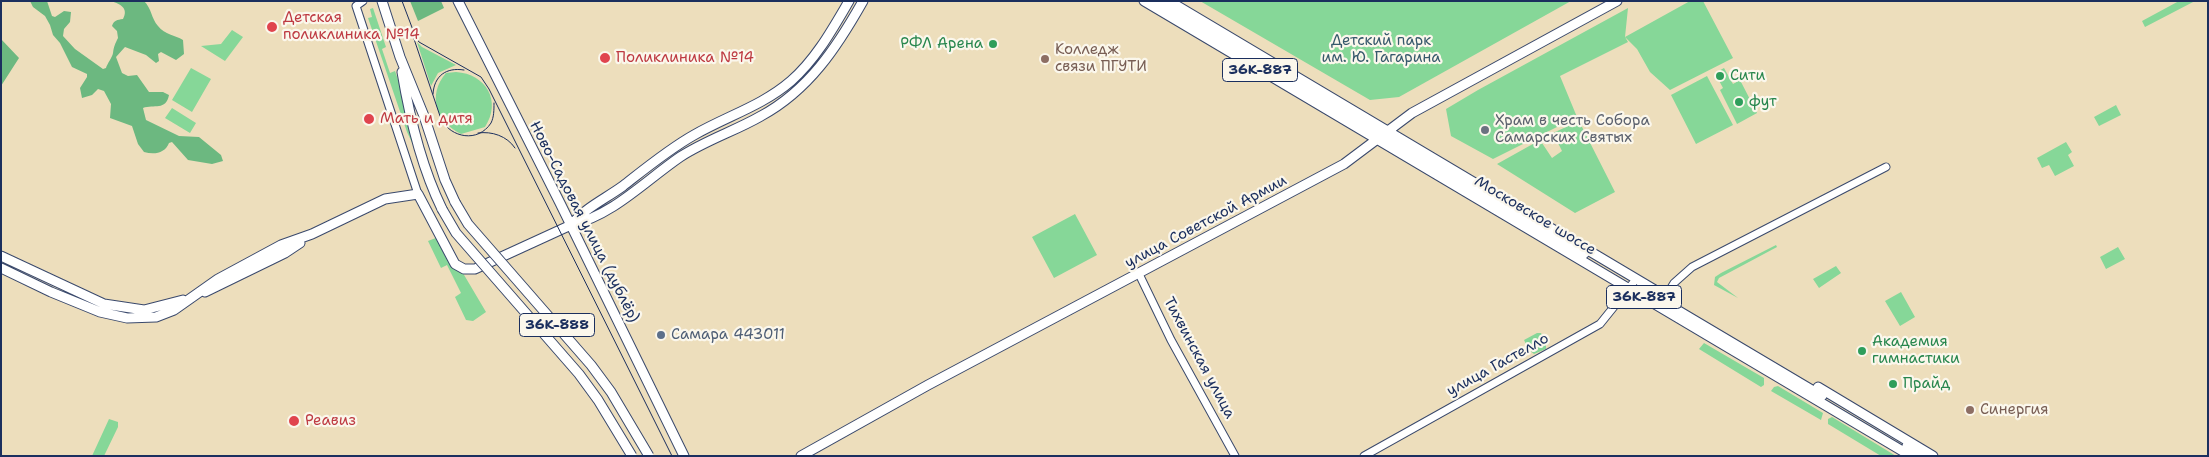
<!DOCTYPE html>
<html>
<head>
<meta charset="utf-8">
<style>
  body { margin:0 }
  #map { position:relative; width:2209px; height:457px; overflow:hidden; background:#eddebc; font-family:"Shantell Sans",sans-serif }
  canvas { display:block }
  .frame { position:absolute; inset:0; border:2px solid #1b2f5e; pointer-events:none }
</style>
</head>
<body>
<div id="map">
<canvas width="2209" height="457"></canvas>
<div class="frame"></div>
</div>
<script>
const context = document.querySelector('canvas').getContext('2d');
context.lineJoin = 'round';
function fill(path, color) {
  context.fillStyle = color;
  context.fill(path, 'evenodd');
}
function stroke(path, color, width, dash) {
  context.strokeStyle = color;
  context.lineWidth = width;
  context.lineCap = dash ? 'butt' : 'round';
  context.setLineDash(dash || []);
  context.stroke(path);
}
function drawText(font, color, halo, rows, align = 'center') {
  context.font = font + ' "Shantell Sans",sans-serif';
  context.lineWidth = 4.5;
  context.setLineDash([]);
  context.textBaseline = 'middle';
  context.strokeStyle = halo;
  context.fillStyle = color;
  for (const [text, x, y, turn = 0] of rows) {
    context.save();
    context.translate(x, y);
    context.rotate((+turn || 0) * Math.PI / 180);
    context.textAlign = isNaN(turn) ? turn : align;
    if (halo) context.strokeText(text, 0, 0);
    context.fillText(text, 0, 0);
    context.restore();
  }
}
fill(new Path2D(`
  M1200,1H1571L1399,97L1370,100Z
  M1690,1H1703L1733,58L1670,90L1650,72L1637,49L1625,37L1628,42L1560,76L1577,117L1493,159L1451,136L1446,109L1478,90L1628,8L1625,37Z
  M2179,1H2195L2145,27L2142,21Z
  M373,8L386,47L382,49L390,73L395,71L427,163L423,166L407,132L368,18L372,17L370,9Z
  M232,30L243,37L225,61L201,46L221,44Z
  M417,42L422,47L456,65L438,73L431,86Z
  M191,68L211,79L192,112L172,100Z
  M1724,68L1733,84L1740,80L1757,113L1737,124L1720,90L1723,88L1715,73Z
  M456,72C486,74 502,101 485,127L461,134C436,122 427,95 446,73Z
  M1707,76L1733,125L1696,144L1671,95Z
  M2116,105L2121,115L2099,126L2094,117Z
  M172,108L196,123L190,133L165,118Z
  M1579,121L1615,192L1575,213L1497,164L1540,140L1552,158L1562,151L1553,133Z
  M2066,142L2072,152L2068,155L2074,166L2055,176L2049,165L2042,168L2037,158Z
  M1075,214L1097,255L1054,278L1032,237Z
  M441,236L486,312L473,321L466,320L455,297L461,293L447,265L441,268L428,241Z
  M1776,245L1777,247L1719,278L1717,282L1738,298L1714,285L1715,277L1721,273Z
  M2118,247L2125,259L2106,269L2100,257Z
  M1836,266L1841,273L1819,288L1813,279Z
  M1901,292L1915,317L1900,326L1885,301Z
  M1537,333H1541L1546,343V349L1534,354L1529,350L1524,340Z
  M1704,343L1764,378V385L1761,387L1699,349Z
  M1778,386L1823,413L1821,420L1771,391L1774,387Z
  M1832,417L1896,456H1881L1828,424V419Z
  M109,419L118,422V427L104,456H92Z`), '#86d798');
fill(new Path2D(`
  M30,1H47L52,16L55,17L64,11L71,12L70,22L64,29L63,36L75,49L103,69L106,68C107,64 113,56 113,53C114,46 115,44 118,38L117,31L112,26C114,20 117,20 123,19C129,8 120,4 111,1H144C152,9 151,18 158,26C165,35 175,35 183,40L184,54L176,60L161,52L158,54L159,61L156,63L146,55L125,47L116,57L122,73L128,76L137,75L149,92H163L169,95C166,111 154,104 143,108L146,120L179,136L199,137L221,155L223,161L212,164L188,160L172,142L169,143C165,153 155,155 144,152L138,144L132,126L110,118L111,104L104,91L98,89L92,95L82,98L80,88L87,77V74L72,67L60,43L53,35L50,25L45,16L33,7Z
  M410,1H441L444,8L418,21Z
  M1,39L19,58L1,86Z`), '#6cb880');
const minor = new Path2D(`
  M363,1L356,6L418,194
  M1139,274L1171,340L1235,456
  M1666,296L1674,283L1692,267L1886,167
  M1364,456L1600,324L1633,283`);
const major = new Path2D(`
  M382,1L400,57L424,116L445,180L455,202
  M458,1L560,203L684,456
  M1144,1L1911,456
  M1156,1L1584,254
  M1169,1L1665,296
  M402,72C410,120 421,166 442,209
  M571,225C585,208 605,199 623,186C646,168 669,149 694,135C727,116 762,106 791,81C816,59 832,30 849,1
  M1,256L104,304L144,310L183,300
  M1,268L51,292L100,312L127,318L156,317L174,310L218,279L281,245L312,234L385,199L418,194L455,264L464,269H475L571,225C613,215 645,181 680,157C706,140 735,131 761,116C809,90 837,47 863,1
  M1640,288L1822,396
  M205,292L285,253L300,243
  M1818,387L1933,456
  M1907,446L1923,456
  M801,456L928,385L1344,164L1412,113L1617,1`);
stroke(minor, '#3a496c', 9);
stroke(major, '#3a496c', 11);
stroke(minor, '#fff', 7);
stroke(major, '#fff', 9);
stroke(new Path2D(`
  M402,1L416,38L419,42L481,77L489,89L672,456
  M413,36L441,119C451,138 478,143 491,123C494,117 494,110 494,103
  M433,94C434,76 446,67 464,70
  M478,133C492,131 507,136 515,148`), '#1b2f5e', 1);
const majorBridge = new Path2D(`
  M455,202L468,224L591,365L611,392L649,456
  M442,209L456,233L579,374L598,400L632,456`);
stroke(majorBridge, '#3a496c', 11, []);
stroke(majorBridge, '#fff', 9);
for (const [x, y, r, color] of [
  [272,27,6,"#e0444e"],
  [993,44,5,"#2e9e5b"],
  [605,58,6,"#e0444e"],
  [1045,59,5,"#8d6e63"],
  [1720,76,5,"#2e9e5b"],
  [1739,102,5,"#2e9e5b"],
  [369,119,6,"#e0444e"],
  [1485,130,5,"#6b7280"],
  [661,335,5,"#5c6f8a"],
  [1862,351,5,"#2e9e5b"],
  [1893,384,5,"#2e9e5b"],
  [1970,410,5,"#8d6e63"],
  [294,421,6,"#e0444e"]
]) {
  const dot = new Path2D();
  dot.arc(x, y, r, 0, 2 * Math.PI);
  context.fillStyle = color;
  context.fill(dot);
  stroke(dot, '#fbf7ec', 2);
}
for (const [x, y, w] of [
  [1260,70,75],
  [1644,297,75],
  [557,325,75]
]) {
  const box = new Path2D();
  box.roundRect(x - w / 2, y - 11.5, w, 23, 4);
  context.fillStyle = '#fbf7ec';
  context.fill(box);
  stroke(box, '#1b2f5e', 1);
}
drawText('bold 14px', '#1b2f5e', null, [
  ["36К-887",1260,70],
  ["36К-887",1644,297],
  ["36К-888",557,325]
]);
drawText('15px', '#be3a42', '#fbf7ec', [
  ["Детская",283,18],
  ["поликлиника №14",283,35],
  ["Поликлиника №14",616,58],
  ["Мать и дитя",380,119],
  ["Реавиз",305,421]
], 'left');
drawText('15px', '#36596c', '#fbf7ec', [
  ["Детский парк",1381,41],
  ["им. Ю. Гагарина",1381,58]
]);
drawText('15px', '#27864d', '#fbf7ec', [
  ["РФЛ Арена",983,44,"right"],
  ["Сити",1730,76],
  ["фут",1749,102],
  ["Академия",1872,342],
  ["гимнастики",1872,359],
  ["Прайд",1903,384]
], 'left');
drawText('15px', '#785e54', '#fbf7ec', [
  ["Колледж",1055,50],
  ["связи ПГУТИ",1055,67],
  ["Синергия",1980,410]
], 'left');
drawText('15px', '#5b616d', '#fbf7ec', [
  ["Храм в честь Собора",1495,121],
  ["Самарских Святых",1495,138]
], 'left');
drawText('15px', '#1b2f5e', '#fbf7ec', [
  ["Московское шоссе",1535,216,31],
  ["Ново-Садовая улица (дублёр)",584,222,63],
  ["улица Советской Армии",1206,222,-28],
  ["Тихвинская улица",1199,358,62],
  ["улица Гастелло",1498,365,-29]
]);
drawText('15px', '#4e5e75', '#fbf7ec', [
  ["Самара 443011",671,335]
], 'left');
</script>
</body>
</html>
